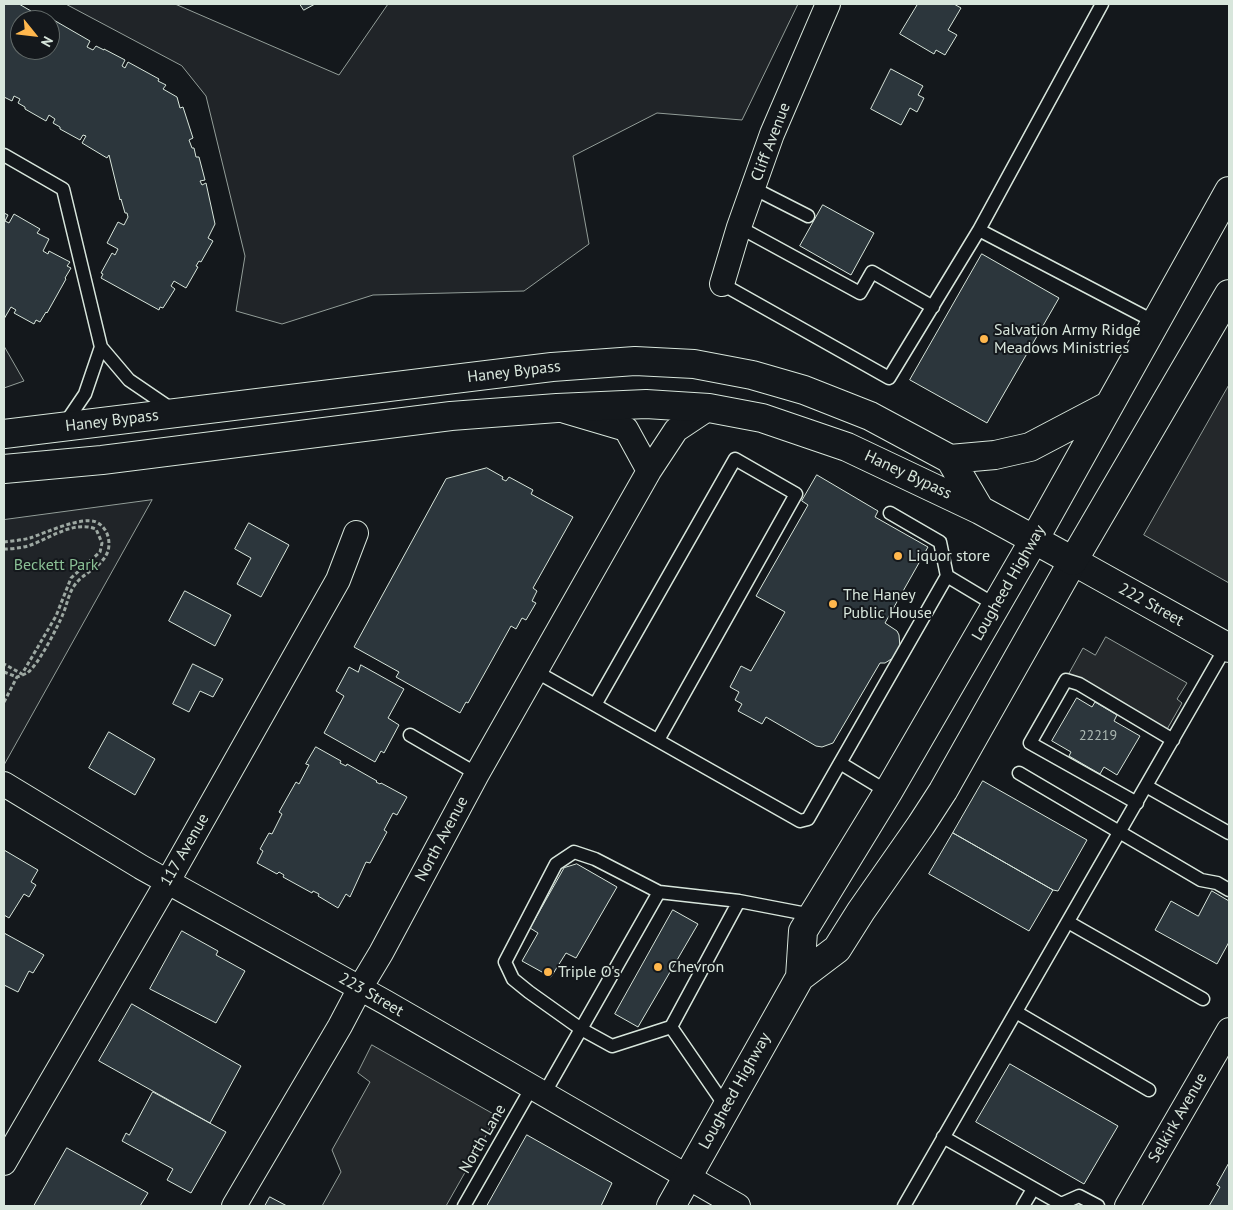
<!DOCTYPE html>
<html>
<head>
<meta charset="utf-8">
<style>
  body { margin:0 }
  #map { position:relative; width:1233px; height:1210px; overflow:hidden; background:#14181c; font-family:"PT Sans",sans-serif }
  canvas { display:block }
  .frame { position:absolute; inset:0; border:5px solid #d8e6dc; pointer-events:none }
  .north { position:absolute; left:10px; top:10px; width:50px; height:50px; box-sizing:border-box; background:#14181c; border:1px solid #626a69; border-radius:50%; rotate:119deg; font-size:14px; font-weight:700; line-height:20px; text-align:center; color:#d8e6dc }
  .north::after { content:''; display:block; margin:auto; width:18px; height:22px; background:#ffb74d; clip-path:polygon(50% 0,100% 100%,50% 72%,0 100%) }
</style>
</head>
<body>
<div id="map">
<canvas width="1233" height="1210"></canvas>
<div class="frame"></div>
<div class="north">N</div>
</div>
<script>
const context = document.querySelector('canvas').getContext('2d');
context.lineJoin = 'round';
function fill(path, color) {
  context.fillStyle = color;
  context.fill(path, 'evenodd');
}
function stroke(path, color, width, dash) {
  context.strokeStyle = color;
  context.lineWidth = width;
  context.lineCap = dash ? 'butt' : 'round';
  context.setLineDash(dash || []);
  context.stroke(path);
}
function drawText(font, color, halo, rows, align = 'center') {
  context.font = font + ' "PT Sans",sans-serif';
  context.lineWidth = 4;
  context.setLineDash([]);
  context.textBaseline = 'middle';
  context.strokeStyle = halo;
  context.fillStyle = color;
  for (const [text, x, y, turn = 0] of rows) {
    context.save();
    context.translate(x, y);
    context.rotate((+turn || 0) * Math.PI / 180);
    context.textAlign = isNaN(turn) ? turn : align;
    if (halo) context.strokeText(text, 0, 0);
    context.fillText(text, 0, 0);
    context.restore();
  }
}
const green = new Path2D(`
  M66,4H175L339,75L388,4H798L742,120L657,113L573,156L589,244L524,291L373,295L282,324L236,311L245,256L206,96L182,66Z
  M4,346L24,381L4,388Z
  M152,500L4,765V520Z`);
fill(green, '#202428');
stroke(green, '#939e99', 1);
const parking = new Path2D(`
  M1229,385V583L1144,535Z
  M1106,637L1187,683L1177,699L1182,703L1162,738L1058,679L1068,675L1083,648L1095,655Z
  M372,1045L497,1116L446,1206H322L341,1172L332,1150L370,1082L358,1073Z`);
fill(parking, '#24282b');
stroke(parking, '#939e99', 1);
const building = new Path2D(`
  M4,4H19L31,11L29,14L33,16L36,12L45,17V15L90,41L87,47L93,50L96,46L104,50V49L125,60L122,66L125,68L128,62L159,79L158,81L166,85L163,89L177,97L180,108L183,107L193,138L189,140L192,148H194L196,157H199L205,180L200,181L202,185L206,183L215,224L208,238L213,241L201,262L199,261L196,266L198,267L186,288L174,281L171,286L175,289L163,308L160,307L159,310L101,278L103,274L101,273L112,253L115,255L118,249L107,243L118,222L124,225L128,217L127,213H125L121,199L120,200L109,155L107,158L82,143L86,136L83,135L80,140L60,129V127L53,123L55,119L49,115L46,121L25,109V107L18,103L20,99L14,96L12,101L4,97ZM20,20H50V50H20Z
  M300,4H315L304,10Z
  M918,4H954L961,8L948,30L957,35L945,55L936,50L934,54L900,34Z
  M891,69L923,86L918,95L924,98L917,112L910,108L901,125L871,109Z
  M823,205L874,233L851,275L800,246Z
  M4,213L8,215L5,221L9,223L14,214L40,229L37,233L49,239L43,251L48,254L49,251L70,262L67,266L71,268L65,278L66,279L47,313L46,312L40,322L36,320L34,324L14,313L16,310L11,307L4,319Z
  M982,254L1059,298L987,423L910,380Z
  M487,468L503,477L502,479L506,481L509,477L533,490L531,494L573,517L533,588L537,591L532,601L536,603L526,620L522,618L516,629L511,626L468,703L466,702L460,713L396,677L399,672L354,647L446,479Z
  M817,475L878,511L875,517L928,547L885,623L897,631L899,635L900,647L893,658L885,663H880L833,743L822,747L816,746L766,717L762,724L738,711L742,704L735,700L739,692L730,687L741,666L751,671L785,612L756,596L808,505L802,501Z
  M249,523L289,545L261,597L237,584L251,558L235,549Z
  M185,591L231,615L215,646L169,621Z
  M193,664L223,679L213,697L200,691L189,712L173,704Z
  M361,665L404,689L388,718L399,725L384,753L381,751L375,762L324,733L344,696L336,691L349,667L358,672Z
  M1077,698L1092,707L1095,702L1117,715L1114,721L1140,736L1117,775L1104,767L1100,774L1069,756L1071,752L1052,741Z
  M109,732L155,759L135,795L89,768Z
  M316,747L341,761L340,763L346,766L347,764L377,781L376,782L380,784L381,783L407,797L397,815L393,813L384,830L387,832L370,863L366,862L350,897L346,894L338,908L318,896L319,894L313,891L312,893L283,877L284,875L279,872L277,874L257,863L263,851L260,849L269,833L272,834L282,814L279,812L296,782L299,784L309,765L306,764Z
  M983,781L1087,840L1058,891L1053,890L953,833Z
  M953,833L1053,890L1029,931L929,874Z
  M4,850L38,870L31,882L36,885L29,897L24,894L9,918L4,915Z
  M577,864L617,887L576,958L566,953L551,977L522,961L538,933L530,928L564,868Z
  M1212,891L1229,901V942L1217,964L1155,930L1171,901L1198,916Z
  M673,910L698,924L638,1027L615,1014Z
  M182,931L218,951L216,955L245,971L216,1023L150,989Z
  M4,933L44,955L33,973L29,971L18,992L4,985Z
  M132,1004L241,1066L210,1123L99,1061Z
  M1010,1064L1118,1126L1084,1184L976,1122Z
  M153,1092L226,1132L191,1193L167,1180L173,1169L122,1141L126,1133L129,1135Z
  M527,1135L612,1183L601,1206H487Z
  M67,1148L148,1193L140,1206H34Z
  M1229,1163V1206H1209L1220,1187L1217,1185Z
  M270,1197L287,1206H265Z`);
fill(building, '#2c363c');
stroke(building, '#d8e6dc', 1);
const lane = new Path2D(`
  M4,155L63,189L101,347L129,380L173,410
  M753,188L808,216
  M739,227L860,293L872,272L933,307
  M979,230L1102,4
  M722,284L889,378L979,230L1155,322
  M64,425L85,394L101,347
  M890,513L940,542L947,576
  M535,671L800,821L808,819L840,763
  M595,705L735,459L796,494L658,740
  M410,735L477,774
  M1019,773L1201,880L1217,883L1229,890
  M1146,786L1229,833
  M888,792L840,763L947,576L997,606
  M1137,803L1030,743L1066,680L1079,684L1173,740
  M659,892L595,859L574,852L556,864L505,962L513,979L529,992L581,1029L612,1046L671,1027
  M1068,922L1203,999
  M1016,1012L1149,1090
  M544,1094L659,892L739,901L812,915
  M726,1107L671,1027L739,901
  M943,1137L1061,1204L1079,1196L1098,1206
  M464,1206L532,1087
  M904,1206L1227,645
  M1023,1206L1033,1189`);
const street = new Path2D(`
  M722,284L739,227L772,134L828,4
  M565,411L626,429L649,471
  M4,784L141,867L385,1002L738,1206
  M4,1163L168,881L338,580L356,533
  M234,1206L340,1026L360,988L381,953L477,774L649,471L676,430L709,408
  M1127,1206L1229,1030`);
const secondary = new Path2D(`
  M1073,561L1229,648`);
const primary = new Path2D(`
  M800,977L803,931L888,792L1034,540
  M671,1206L800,977L837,949L861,911L921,825L943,791L1073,561`);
const highway = new Path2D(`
  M4,434L552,367L635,361L694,364L752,375L804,390L870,416L950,459L980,510
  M950,459L995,455L1030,447L1108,406
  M4,469L102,460L451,416L557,408L646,404L709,408L762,418L847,447L980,510L1073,561L1229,294
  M1034,540L1229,191`);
stroke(lane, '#d8e6dc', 15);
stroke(street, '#d8e6dc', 26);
stroke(secondary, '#d8e6dc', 30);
stroke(primary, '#d8e6dc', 30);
stroke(highway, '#d8e6dc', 30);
stroke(new Path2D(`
  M4,542C12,541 22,540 30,538C45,533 82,516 96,522C107,527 111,540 108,551C102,568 83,572 74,586C68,595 67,605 63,614C58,626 38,666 27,673C25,674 20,676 17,677L4,672
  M4,549C11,549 20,548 28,546C49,539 73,520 96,529L102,543L100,552L71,578L56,616L22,674L4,664
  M4,702L17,677`), '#9da8a2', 3, [4, 2.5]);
stroke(lane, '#14181c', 12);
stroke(street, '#14181c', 24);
stroke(secondary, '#14181c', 28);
stroke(primary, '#14181c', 28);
stroke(highway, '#14181c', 28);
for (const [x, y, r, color] of [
  [984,339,5,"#ffb74d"],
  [898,556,5,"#ffb74d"],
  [833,604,5,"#ffb74d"],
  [658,967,5,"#ffb74d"],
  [548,972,5,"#ffb74d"]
]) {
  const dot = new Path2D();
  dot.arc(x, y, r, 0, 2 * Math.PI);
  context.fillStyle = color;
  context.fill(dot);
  stroke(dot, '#14181c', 2);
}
drawText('14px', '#adbab4', null, [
  ["22219",1098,736]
]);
drawText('16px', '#d8e6dc', '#14181c', [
  ["Cliff Avenue",771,142,-69],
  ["Haney Bypass",514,372,-7],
  ["Haney Bypass",112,421,-7],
  ["Haney Bypass",908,475,25],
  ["Lougheed Highway",1009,583,-60],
  ["222 Street",1151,605,29],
  ["North Avenue",442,839,-62],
  ["117 Avenue",185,850,-60],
  ["223 Street",371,995,30],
  ["Lougheed Highway",735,1091,-61],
  ["Selkirk Avenue",1178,1118,-60],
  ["North Lane",483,1139,-60]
]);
drawText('16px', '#d8e6dc', '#14181c', [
  ["Salvation Army Ridge",994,330],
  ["Meadows Ministries",994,348],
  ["Liquor store",908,556],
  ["The Haney",843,595],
  ["Public House",843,613],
  ["Chevron",668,967],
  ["Triple O's",558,972]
], 'left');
drawText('16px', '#8ac095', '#14181c', [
  ["Beckett Park",56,565]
]);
</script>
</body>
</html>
